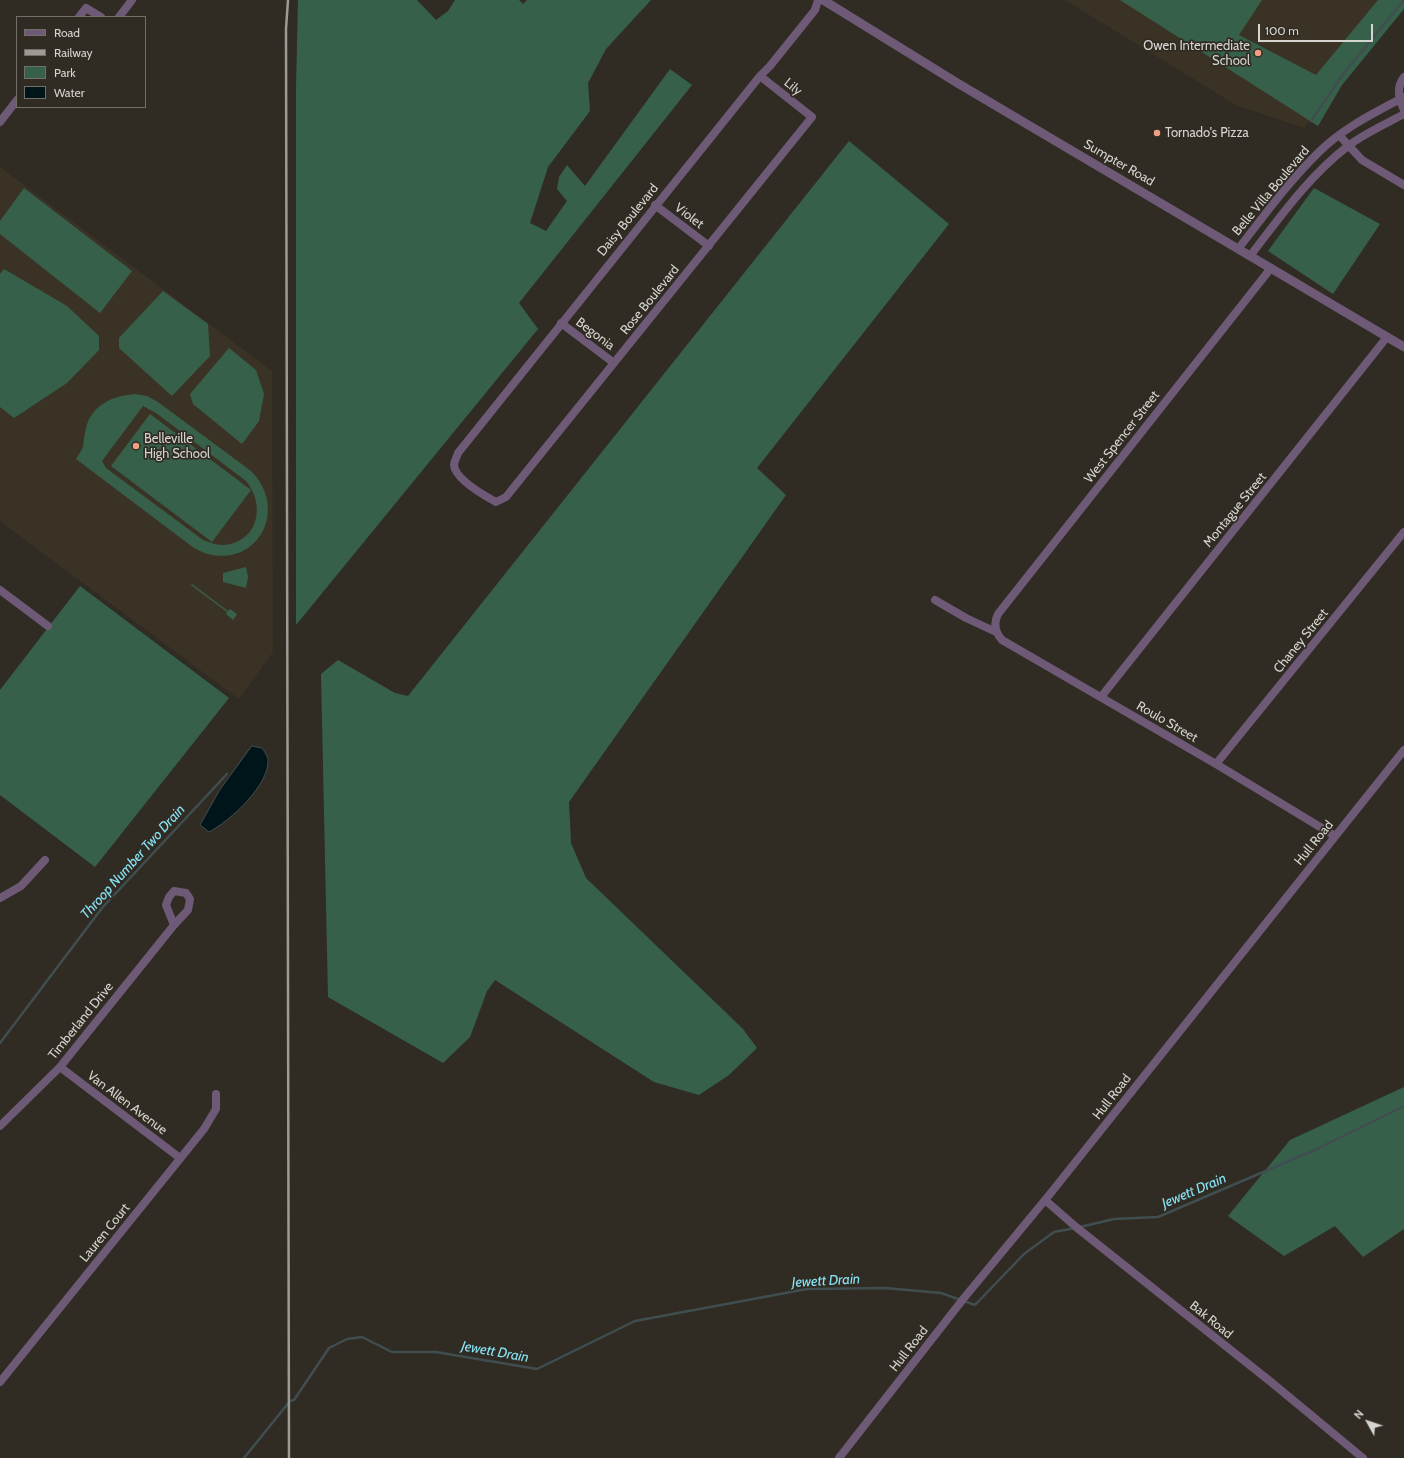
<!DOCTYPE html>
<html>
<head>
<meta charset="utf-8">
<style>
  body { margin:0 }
  #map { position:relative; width:1404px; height:1458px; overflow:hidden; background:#302c24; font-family:Cabin,sans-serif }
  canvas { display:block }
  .legend { position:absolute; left:16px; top:16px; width:130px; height:92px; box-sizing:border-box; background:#302c24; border:1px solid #726f68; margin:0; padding:5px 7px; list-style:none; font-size:12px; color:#d6d4cf }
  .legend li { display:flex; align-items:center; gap:8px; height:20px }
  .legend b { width:20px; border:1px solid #726f68 }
  .north { position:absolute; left:1348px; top:1402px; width:40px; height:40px; -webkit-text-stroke:3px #302c24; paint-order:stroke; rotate:310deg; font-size:11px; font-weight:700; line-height:16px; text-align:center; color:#d6d4cf }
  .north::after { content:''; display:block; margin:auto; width:14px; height:18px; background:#d6d4cf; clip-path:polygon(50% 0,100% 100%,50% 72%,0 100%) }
  .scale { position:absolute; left:1258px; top:24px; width:115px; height:18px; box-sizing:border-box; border:2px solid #d6d4cf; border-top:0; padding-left:5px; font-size:12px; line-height:14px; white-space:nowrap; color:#d6d4cf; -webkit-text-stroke:3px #302c24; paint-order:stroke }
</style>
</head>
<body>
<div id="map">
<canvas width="1404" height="1458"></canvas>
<ul class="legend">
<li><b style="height:5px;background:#6e5977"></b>Road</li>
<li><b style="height:5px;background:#9e9b95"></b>Railway</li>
<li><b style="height:11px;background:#37604b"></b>Park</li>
<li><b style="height:11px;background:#00151a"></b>Water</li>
</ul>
<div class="north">N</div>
<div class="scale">100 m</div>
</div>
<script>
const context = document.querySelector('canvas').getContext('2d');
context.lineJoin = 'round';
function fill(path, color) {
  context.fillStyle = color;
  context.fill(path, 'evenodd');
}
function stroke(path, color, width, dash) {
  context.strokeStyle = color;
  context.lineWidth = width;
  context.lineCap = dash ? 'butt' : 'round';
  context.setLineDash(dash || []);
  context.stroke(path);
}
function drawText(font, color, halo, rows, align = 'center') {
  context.font = font + ' Cabin,sans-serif';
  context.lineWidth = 3.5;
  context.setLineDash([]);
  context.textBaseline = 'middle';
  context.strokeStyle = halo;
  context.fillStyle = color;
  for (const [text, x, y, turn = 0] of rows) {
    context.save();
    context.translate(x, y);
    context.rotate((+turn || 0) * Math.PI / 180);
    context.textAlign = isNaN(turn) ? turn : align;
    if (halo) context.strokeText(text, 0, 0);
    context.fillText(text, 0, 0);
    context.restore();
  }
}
fill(new Path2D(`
  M1065,0H1404V1L1304,128L1236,105Z
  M0,167L272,371L273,652L239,699L0,521Z`), '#3a3325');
fill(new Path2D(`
  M298,0H417L436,20L448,11L455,0H519L523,4L527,0H651L606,49L588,83L590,111L548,167L530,223L546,231L567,201L557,189L559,177L567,165L585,186L670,69L692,85L519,303L538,329L296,625V87Z
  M1120,0H1262L1239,35L1316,75L1378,0H1404V9L1342,85L1318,126Z
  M849,141L949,224L757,468L786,495L569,802L571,843L586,878L743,1029L757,1048L729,1075L699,1095L654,1082L495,980L487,991L470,1037L443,1063L328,997L321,674L338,660L395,693L408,696Z
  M24,188L132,271L100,313L0,234V221Z
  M1314,188L1380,224L1333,294L1268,251Z
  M4,269L67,306L99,336V350L67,383L14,418L0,407V274Z
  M163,291L208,324L210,356L172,396L119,348V338Z
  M229,348L256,370L264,394L259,421L242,444L193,404L190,394Z
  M135,394L147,396L158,402L251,471C289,509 258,567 208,554C204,553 199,550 194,548L76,459C86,444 82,448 85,433C89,406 111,396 135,394ZM143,406L156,413L246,481C267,506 257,544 222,545C215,545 209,542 203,540L106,468L102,461Z
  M150,414L251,490L212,542L111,466Z
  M246,567L248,577L246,588L223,582V573Z
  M192,584L228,611L230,609L237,614L233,620L226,614L227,612L191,585Z
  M80,586L229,698L95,867L0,795V690Z
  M1404,1087V1229L1363,1257L1335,1226L1284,1256L1228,1216L1290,1140Z`), '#37604b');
const water = new Path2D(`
  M252,746L262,748C264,751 267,755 268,759C270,785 230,821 209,832L200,825L219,791Z`);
fill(water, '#00151a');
stroke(water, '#404e50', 1);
stroke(new Path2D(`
  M1311,121L1344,73L1404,0
  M0,1043L102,908L227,774
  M1080,1227L1114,1219L1158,1217L1317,1149L1404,1106
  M244,1458L290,1401L294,1400L329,1348L347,1339L362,1337L392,1352H436L537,1369L635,1321L807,1289L885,1288L941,1293L975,1305L1024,1254L1054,1232L1075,1228`), '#404e50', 2.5);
stroke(new Path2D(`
  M79,17L86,8L101,17
  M119,17L132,0
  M760,76L812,117L506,497L496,502C485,496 455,479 454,465C454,461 457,457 458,453L760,76L770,66L815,10L818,0
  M1404,77C1396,87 1399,100 1404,110
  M0,122L17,100
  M1339,135L1362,160L1404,185
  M655,205L709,246
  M1238,249C1264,216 1289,181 1319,152C1343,128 1374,113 1404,97
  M1250,256C1280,217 1309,176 1348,146C1365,133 1386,124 1404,114
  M1271,268L998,614C993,624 995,632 1002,640L1216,764L1335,836
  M561,323L614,363
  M0,590L48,626
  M935,600L966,618L996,632
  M1101,697L1387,337
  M1216,764L1404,532
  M0,898L21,886L45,860
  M60,1067L180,1158
  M0,1126L60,1067L174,925L188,910L190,899L186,893L174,891L169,897L166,905L174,925
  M1045,1200L1076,1227L1271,1382L1363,1458
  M0,1382L204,1129L216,1109V1094
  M839,1458L964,1298L1050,1194L1404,750`), '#6e5977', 8);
stroke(new Path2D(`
  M823,0L959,84L1404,347`), '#6e5977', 9);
stroke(new Path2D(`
  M288,0L286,29L289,1458`), '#9e9b95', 2.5);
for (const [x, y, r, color] of [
  [1258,53,4,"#f39f82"],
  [1157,133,4,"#f39f82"],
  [136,446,4,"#f39f82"]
]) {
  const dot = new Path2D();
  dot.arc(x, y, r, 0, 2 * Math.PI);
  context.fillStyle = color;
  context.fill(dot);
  stroke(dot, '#302c24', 1.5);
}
drawText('13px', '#d6d4cf', '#302c24', [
  ["Owen Intermediate",1250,46,"right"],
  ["School",1250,61,"right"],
  ["Tornado's Pizza",1165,133],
  ["Belleville",144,439],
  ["High School",144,454]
], 'left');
drawText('13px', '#d6d4cf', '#302c24', [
  ["Lily",793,87,39],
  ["Sumpter Road",1119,163,30],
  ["Belle Villa Boulevard",1271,191,-50],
  ["Violet",689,216,37],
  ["Daisy Boulevard",628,220,-51],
  ["Rose Boulevard",650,300,-51],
  ["Begonia",595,334,37],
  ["West Spencer Street",1122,437,-52],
  ["Montague Street",1235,510,-51],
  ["Chaney Street",1301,641,-51],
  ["Roulo Street",1167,722,30],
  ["Hull Road",1314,843,-51],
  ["Timberland Drive",81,1021,-51],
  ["Hull Road",1112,1097,-52],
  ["Van Allen Avenue",127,1103,37],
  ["Lauren Court",105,1233,-51],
  ["Bak Road",1211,1320,39],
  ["Hull Road",909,1349,-52]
]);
drawText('italic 14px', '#88e3f4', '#302c24', [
  ["Throop Number Two Drain",133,862,-48],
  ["Jewett Drain",1194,1191,-23],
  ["Jewett Drain",826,1281,-3],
  ["Jewett Drain",495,1352,10]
]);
</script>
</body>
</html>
